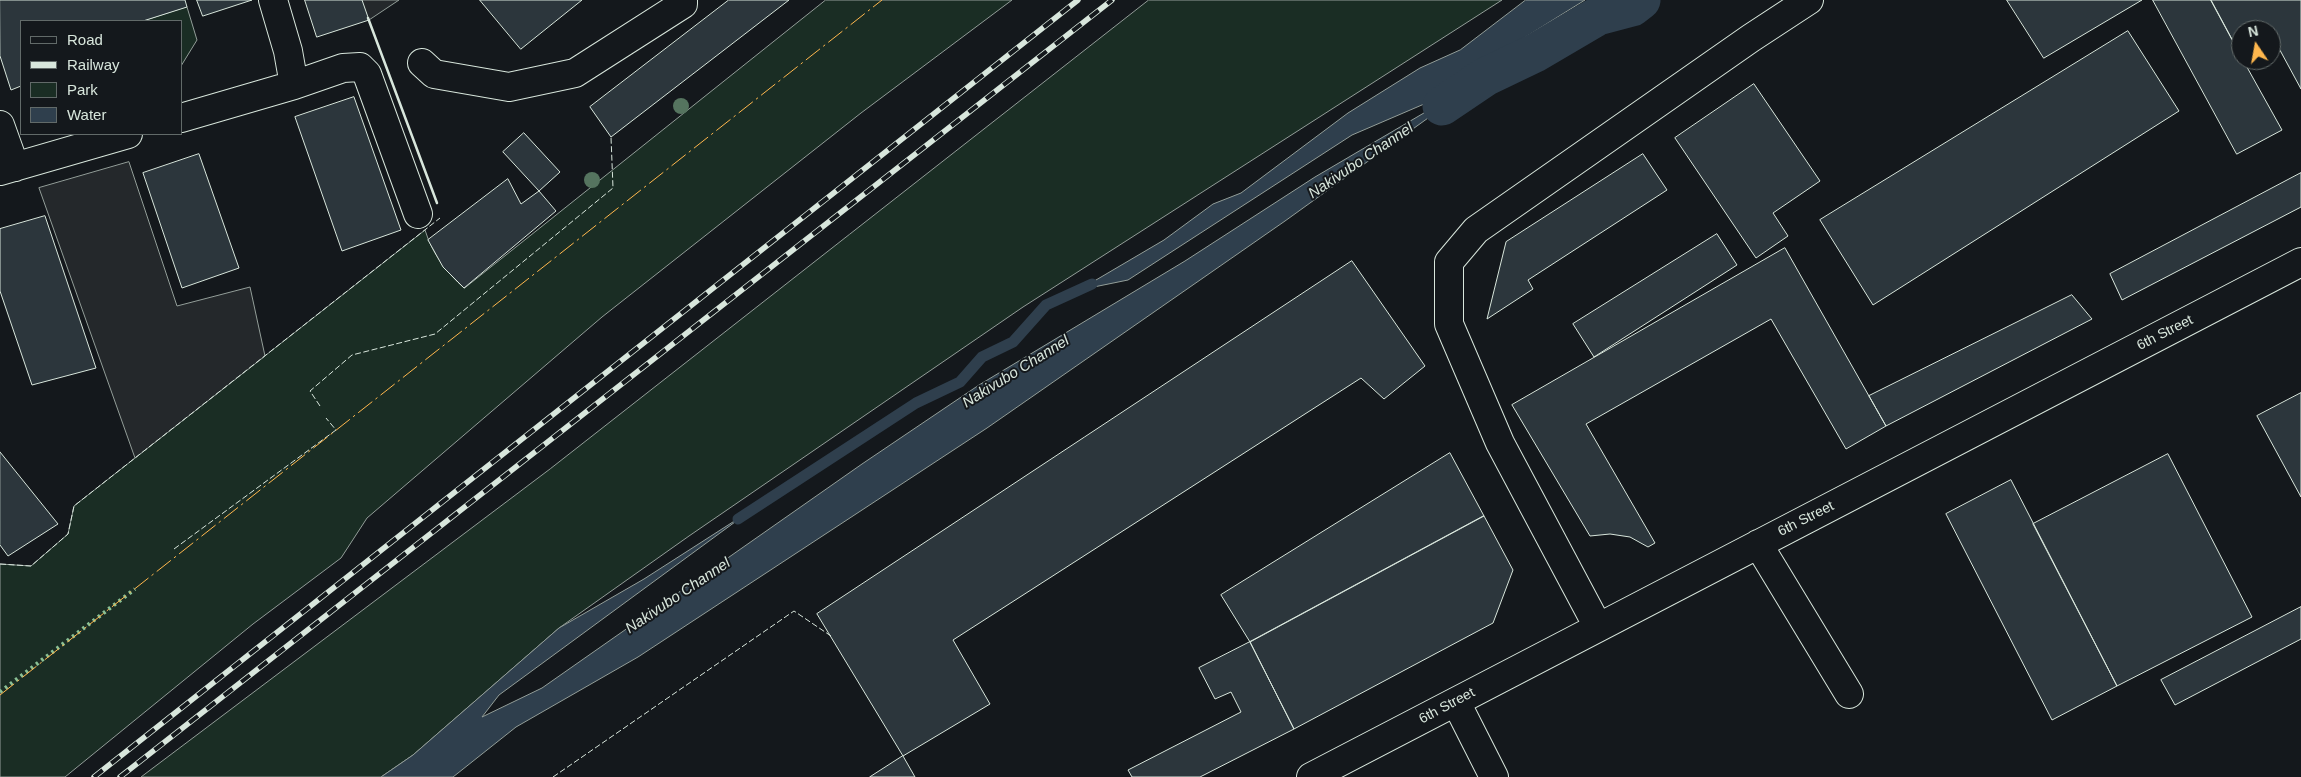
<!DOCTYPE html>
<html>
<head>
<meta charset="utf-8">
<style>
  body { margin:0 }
  #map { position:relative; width:2301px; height:777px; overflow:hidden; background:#14181c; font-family:Arial,sans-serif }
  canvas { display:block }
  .legend { position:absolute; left:20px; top:20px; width:162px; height:115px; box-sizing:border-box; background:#14181c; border:1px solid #626a69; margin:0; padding:6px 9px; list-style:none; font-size:15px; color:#d8e6dc }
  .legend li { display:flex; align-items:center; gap:10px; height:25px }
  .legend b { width:25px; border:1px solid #626a69 }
  .north { position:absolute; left:2231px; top:20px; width:50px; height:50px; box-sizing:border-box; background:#14181c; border:1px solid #626a69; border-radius:50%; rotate:348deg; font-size:14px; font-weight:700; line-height:20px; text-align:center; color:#d8e6dc }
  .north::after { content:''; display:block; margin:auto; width:18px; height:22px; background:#ffb74d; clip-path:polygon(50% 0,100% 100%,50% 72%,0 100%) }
</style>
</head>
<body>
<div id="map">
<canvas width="2301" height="777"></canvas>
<ul class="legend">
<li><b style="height:6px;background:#14181c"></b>Road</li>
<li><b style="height:6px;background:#d8e6dc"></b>Railway</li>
<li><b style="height:14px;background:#1a2d24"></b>Park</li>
<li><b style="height:14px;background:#2f3f4d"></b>Water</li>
</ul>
<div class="north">N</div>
</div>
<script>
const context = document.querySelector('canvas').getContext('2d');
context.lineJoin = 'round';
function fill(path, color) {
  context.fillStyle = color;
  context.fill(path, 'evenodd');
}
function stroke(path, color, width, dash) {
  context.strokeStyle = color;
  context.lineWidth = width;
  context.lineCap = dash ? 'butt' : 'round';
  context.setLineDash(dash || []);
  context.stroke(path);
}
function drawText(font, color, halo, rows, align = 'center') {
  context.font = font + ' Arial,sans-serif';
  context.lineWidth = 4;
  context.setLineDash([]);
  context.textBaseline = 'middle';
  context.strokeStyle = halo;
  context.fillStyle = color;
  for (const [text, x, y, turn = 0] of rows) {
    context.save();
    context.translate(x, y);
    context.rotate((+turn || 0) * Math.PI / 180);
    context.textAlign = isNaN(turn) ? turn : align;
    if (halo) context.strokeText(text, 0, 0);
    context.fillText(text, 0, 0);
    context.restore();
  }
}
const green = new Path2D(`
  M826,0H1012L861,113L602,317L367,518L341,558L253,624L65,777H0V564L31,566L68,534L74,506L425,230C432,253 446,272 464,288Z
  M1149,0H1502L1023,307L689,536L559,628L413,755L381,777H141L550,469Z
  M187,7L197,40L181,66V21H143Z`);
fill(green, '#1a2d24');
stroke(green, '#939e99', 1);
const parking = new Path2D(`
  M361,0H399L369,20Z
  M129,162L177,306L250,287L265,356L135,458L39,188Z`);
fill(parking, '#24282b');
stroke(parking, '#939e99', 1);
const water = new Path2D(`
  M1526,0H1585L1495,56L1485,77L1285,221L987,428L638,657L516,727L453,777H381L413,755L559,628L644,579L750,511L499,695L482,717L542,688L862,464L979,385L1185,261L1315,177L1480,80L1352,135L1128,280L1079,290L1164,240L1213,204L1241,193L1348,113L1420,68L1460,50Z`);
fill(water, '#2f3f4d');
stroke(water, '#939e99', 1);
stroke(new Path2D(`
  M738,519L916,403L960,382L982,357L1013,342L1046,305L1092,284`), '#2f3f4d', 11);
stroke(new Path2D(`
  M1442,106L1485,77L1535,53L1598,16L1632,7L1641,0`), '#2f3f4d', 39);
const building = new Path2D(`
  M0,0H185L187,7L143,21H21V86L11,90L0,56Z
  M197,0H252L203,16Z
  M305,0H362L369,20L317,37Z
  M480,0H582L521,49Z
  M729,0H789L611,137L590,107Z
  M2007,0H2142L2044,58Z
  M2153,0H2211L2241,56V60H2243L2282,130L2237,154Z
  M2211,0H2301V89L2275,41L2271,43V30H2241V56Z
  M2128,31L2179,111L1873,305L1820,220Z
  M1754,84L1820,181L1773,213L1788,236L1756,258L1675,138Z
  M354,97L401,230L342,251L295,117Z
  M524,133L560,172L539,191L503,152Z
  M199,154L239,268L182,288L143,173Z
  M1643,154L1667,190L1528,280L1533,289L1487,319L1506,242Z
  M2301,173V207L2122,300L2110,274Z
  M508,179L521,204L539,191L556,211L464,288L443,267L428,240Z
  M45,216L96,368L32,385L0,291V229Z
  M1717,234L1737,265L1594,357L1573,324Z
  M1785,248L1886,426L1846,449L1771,319L1586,424L1655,543L1648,547L1630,537L1610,534L1590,536L1512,405Z
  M1352,261L1425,366L1384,399L1361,378L953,640L990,704L903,756L817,614Z
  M2072,295L2092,319L1886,426L1869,396Z
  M2301,393V497L2257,416Z
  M0,452L58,524L8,556L0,545Z
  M1450,453L1484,516L1250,642L1221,595Z
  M2168,454L2252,617L2117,686L2033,524Z
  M2011,480L2117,686L2052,720L1946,514Z
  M1484,516L1513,570L1493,623L1294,729L1250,642Z
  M2301,607V639L2175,705L2161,680Z
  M1250,642L1294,729L1200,777H1132L1128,770L1241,712L1231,692L1215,699L1199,668Z
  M903,756L915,777H870Z`);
fill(building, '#2c363c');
stroke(building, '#d8e6dc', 1);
const minor = new Path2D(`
  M273,0L288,51L294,85
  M422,63L434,74L509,87L575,73L683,4V0
  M181,118L294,85L343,68L360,67L367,74L418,214
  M0,125L15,167
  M0,171L128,134
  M1758,544L1849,694
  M1598,627L1500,443L1449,324V262L1476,230L1751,38L1809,0
  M1456,702L1494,777
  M1311,777L2301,262`);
stroke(minor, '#d8e6dc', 30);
stroke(minor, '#14181c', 28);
const rail = new Path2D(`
  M94,777L1078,0
  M120,777L1112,0`);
stroke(rail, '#d8e6dc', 5.5);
stroke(rail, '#14181c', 4, [11]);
stroke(new Path2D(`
  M0,692L135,589`), '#8ac095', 4, [2.5, 4]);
stroke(new Path2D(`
  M320,406L310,391L352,355L435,334L613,188L611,137
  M174,549L336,430L326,418
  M0,564L31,566L68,534L74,506L440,218
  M553,777L794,611L831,636`), '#d8e6dc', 1, [6, 2.5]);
stroke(new Path2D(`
  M368,18L437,203`), '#d8e6dc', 2.5);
stroke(new Path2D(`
  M0,695L882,0`), '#ffb74d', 1, [18, 4, 2.5, 4]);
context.fillStyle = '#55745f';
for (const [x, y] of [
  [681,106],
  [592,180]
]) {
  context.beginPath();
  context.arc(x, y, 8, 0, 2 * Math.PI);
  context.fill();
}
drawText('14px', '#d8e6dc', '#14181c', [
  ["6th Street",2165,333,-27],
  ["6th Street",1806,519,-27],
  ["6th Street",1447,706,-28]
]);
drawText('italic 15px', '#d8e6dc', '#14181c', [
  ["Nakivubo Channel",1361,161,-34],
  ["Nakivubo Channel",1016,372,-32],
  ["Nakivubo Channel",678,596,-34]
]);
</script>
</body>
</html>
